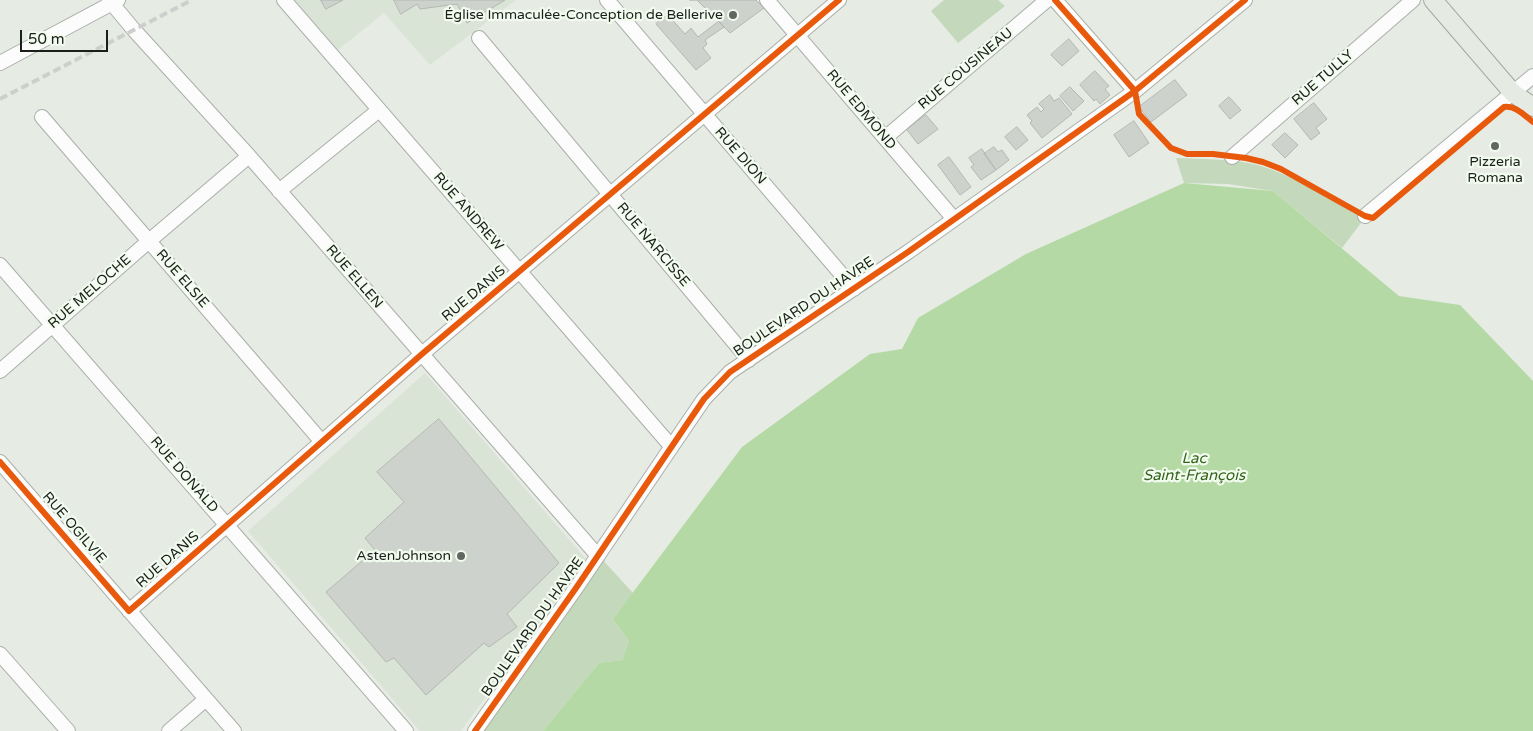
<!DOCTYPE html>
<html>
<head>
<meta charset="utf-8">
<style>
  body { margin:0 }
  #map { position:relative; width:1533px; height:731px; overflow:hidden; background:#e6ebe4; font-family:"Varela Round",sans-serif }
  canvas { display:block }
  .scale { position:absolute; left:20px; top:30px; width:88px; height:22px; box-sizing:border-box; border:2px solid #1b1f1a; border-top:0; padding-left:6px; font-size:15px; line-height:18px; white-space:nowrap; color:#1b1f1a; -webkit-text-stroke:4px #f2fcee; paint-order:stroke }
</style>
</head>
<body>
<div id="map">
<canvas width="1533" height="731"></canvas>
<div class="scale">50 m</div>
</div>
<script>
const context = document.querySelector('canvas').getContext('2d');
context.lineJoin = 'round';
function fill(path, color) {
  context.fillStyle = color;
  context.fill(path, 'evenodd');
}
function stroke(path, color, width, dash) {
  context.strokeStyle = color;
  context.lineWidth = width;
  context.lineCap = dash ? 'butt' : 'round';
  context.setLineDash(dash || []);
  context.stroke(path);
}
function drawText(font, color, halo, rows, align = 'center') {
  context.font = font + ' "Varela Round",sans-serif';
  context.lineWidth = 4.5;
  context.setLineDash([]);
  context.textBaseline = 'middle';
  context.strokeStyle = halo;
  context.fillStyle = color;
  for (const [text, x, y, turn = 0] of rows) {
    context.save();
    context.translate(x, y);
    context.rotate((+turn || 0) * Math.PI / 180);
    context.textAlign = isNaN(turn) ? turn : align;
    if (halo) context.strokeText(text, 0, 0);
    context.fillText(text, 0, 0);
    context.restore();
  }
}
fill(new Path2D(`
  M294,0H516L430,65L384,13L338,50Z
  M425,373L586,559L461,731H420L248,531Z`), '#dae4d6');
fill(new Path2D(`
  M944,0H998L1005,6L958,43L931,11Z
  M1176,158C1202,159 1228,159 1253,164C1287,171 1333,201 1364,219L1342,248L1273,191L1228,184L1184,183Z
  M602,559L633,593L613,619L629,641L622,660L599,663L543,731H482Z`), '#c4d9bb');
fill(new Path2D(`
  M1184,183L1273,191L1399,296L1460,305L1533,381V731H543L599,663L622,660L629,641L613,619L742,447L870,354L902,349L918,318L1026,254Z`), '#b4d9a4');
const building = new Path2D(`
  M321,0H343L326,9Z
  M394,0H505L467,23L457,4L420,9L417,4L401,14Z
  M690,0H756L764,8L730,33L697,0Z
  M668,15L685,34L691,28L698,37L719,21L724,27L705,40L707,44L703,48L711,58L696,70L656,24Z
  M1069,39L1079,51L1062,66L1051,55Z
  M1095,71L1109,86L1105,89L1110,95L1100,104L1096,99L1094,101L1080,85Z
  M1175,80L1187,95L1151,122L1139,107Z
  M1070,87L1084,101L1073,111L1060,96Z
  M1050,95L1054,101L1059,98L1072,114L1042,138L1030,123L1032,121L1027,115L1037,107L1041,112L1044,109L1039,104Z
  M1229,97L1241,110L1230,119L1219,106Z
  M1314,103L1327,119L1316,128L1320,133L1311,140L1294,119Z
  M926,115L938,129L918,144L907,130Z
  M1134,121L1149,143L1129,157L1114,135Z
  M1017,127L1028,140L1016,150L1005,137Z
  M1285,133L1298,145L1285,158L1272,145Z
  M994,147L998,152L1002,150L1009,160L996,170L984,154Z
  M982,149L996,170L981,180L971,167L974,165L969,158Z
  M949,157L971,187L960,195L938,165Z
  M439,419L559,563L507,614L517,627L489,647L484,643L426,695L394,658L386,662L326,592L375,550L365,538L404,502L377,472Z`);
fill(building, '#ced2cc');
stroke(building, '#b4b7b2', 1);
const minor = new Path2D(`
  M109,0L134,30L249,156L598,556
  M284,0L671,446
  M607,0L854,289
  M767,0L954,219
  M1055,0L1135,91
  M479,38L749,360
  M0,63L118,0
  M42,117L322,442
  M885,138L1047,0
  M1232,157L1413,0
  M279,191L379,110
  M1365,216L1533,76
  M0,265L406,731
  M0,371L149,241L249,156
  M0,462L234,731
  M129,611L422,354L839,0
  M0,654L68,731
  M169,731L206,699
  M475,731L576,588L689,421L704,399L730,372L908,252L1135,91L1245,0`);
const major = new Path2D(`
  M1433,0L1513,93L1533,107`);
stroke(minor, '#abafaa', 16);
stroke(major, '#a1ab9c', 20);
stroke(minor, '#fbfcfb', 14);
stroke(major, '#e5eae2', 18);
stroke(new Path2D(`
  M0,99L192,0`), '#cdcfcc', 4, [8, 4]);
stroke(new Path2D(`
  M1055,0L1135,91
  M1135,91L1139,114L1171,148L1187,154H1213L1246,158L1263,162L1281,169L1365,216L1373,218L1504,107C1515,105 1524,115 1533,122
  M0,462L129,611L422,354L839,0
  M475,731L576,588L689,421L704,399L730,372L908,252L1135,91L1245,0`), '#e8590c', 6);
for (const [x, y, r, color] of [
  [733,15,5,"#626661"],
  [1495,146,5,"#626661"],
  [461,556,5,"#626661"]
]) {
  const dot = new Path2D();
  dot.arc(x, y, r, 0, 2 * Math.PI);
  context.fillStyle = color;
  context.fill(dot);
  stroke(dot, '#f2fcee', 2);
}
drawText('14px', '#1b1f1a', '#f2fcee', [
  ["Église Immaculée-Conception de Bellerive",723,15],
  ["Pizzeria",1495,162,"center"],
  ["Romana",1495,178,"center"],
  ["AstenJohnson",451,556]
], 'right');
drawText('14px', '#1b1f1a', '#f2fcee', [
  ["RUE COUSINEAU",966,69,-40],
  ["RUE TULLY",1323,78,-41],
  ["RUE EDMOND",861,110,50],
  ["RUE DION",740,156,49],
  ["RUE ANDREW",468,212,49],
  ["RUE NARCISSE",653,245,50],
  ["RUE ELLEN",354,277,49],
  ["RUE ELSIE",182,279,49],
  ["RUE MELOCHE",90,292,-41],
  ["RUE DANIS",474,294,-40],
  ["BOULEVARD DU HAVRE",804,307,-34],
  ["RUE DONALD",184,475,49],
  ["RUE OGILVIE",74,528,49],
  ["RUE DANIS",168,560,-41],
  ["BOULEVARD DU HAVRE",533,627,-55]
]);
drawText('italic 15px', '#35631d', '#f2fcee', [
  ["Lac",1194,459],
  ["Saint-François",1194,476]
]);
</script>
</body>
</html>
